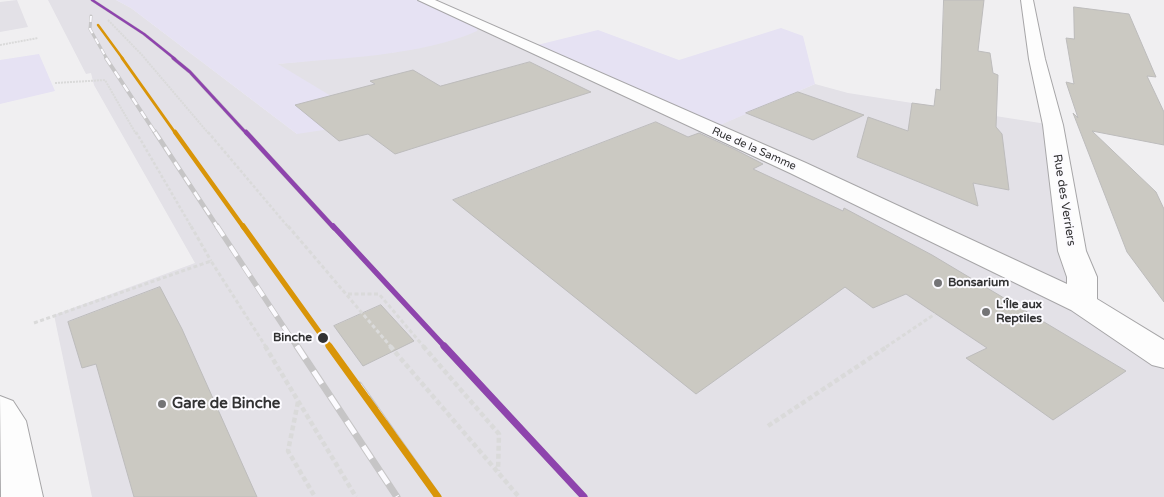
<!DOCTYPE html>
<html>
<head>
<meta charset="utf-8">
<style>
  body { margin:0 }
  canvas { display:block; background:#f0eff1 }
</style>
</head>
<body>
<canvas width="1164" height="497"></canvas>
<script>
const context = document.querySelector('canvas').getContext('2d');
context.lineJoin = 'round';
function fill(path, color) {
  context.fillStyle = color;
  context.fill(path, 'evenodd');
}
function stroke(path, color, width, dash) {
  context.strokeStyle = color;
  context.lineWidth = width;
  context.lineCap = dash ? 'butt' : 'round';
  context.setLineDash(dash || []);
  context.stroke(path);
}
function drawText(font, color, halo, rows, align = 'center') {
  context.font = font + ' "Varela Round",sans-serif';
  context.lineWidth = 4;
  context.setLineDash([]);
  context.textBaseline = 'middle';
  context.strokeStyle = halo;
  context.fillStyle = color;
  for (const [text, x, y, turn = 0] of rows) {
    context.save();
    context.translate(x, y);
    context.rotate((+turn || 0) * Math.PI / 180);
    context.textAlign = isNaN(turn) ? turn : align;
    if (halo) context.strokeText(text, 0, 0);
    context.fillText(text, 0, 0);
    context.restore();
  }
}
fill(new Path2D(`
  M17,0L28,27L0,32V2Z
  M48,0H116L131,8L297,134L277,64L397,52L478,24L710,129L815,84L848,93L1053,125L1082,303L1164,356V497H92L54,315L195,263L94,85L91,73L86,74Z`), '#e3e1e7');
fill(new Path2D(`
  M116,0H422L478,24L477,31C422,56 339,58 278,64L331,96L330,129L297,134L131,8Z
  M781,28L803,36L815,84L711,129L529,47L598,30L679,60Z
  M39,54L55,91L0,104V60Z`), '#e6e2f3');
const building = new Path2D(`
  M944,0H984L978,51L990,53L993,73L998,75L996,127L1002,134L1009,190L973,183L978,206L857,157L868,117L908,131L912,103L934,106L936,89L940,90Z
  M1074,7L1129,14L1156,77L1147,76L1164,112V145L1092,131L1156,192L1164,209V302L1127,252L1073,113L1078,118L1066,82L1074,84L1066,38L1074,39Z
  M530,62L591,92L395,154L368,134L339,141L295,105L375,84L370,81L413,70L440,86Z
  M798,92L864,115L813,140L746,113Z
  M656,122L688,137L699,133L736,150L763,164L753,169L843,211L844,208L932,255L1126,371L1053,420L966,358L987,348L906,294L873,308L845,287L696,394L453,200Z
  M160,287L182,329L257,497H134L96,364L82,368L68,322Z
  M381,305L414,341L363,366L334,326Z`);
fill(building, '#cbc9c2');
stroke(building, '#bdbcbc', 1);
const minor = new Path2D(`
  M418,0H435L806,163L1067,284V277L1058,251L1043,125L1029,59L1021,0H1033L1045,59L1063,125L1086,251L1097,277V299L1164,340V368L1152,365L1071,310L790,173Z
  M0,396L13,401L26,421L43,497H1Z`);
stroke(minor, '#a7a6a8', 2);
stroke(new Path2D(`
  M108,20L142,55L209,134
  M0,45L38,38
  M55,83L105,80L136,134`), '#dadada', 2, [2, 1]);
stroke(new Path2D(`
  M136,132L192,228
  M208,132L289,228`), '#dadada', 2.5, [3, 2]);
stroke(new Path2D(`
  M191,226L211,261
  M288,226L391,347
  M348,294H379L424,347
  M34,323L211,261L266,347
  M886,347L935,314`), '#dadada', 3, [4, 2.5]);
stroke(new Path2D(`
  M265,346L356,497
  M390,346L519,497
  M423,346L499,434L498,471
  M298,402L288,451L315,497
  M768,426L888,346`), '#dadada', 4.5, [5, 3]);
fill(minor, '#fdfdfd');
const railFar4 = new Path2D(`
  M92,0L144,34L175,59
  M91,16L90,29L107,59`);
const railFar3 = new Path2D(`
  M106,58L156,134
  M173,58L190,72L247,134`);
const railFar2 = new Path2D(`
  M155,132L218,228
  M246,132L334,228`);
const railFar1 = new Path2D(`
  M217,226L297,347
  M333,226L445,347`);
const rail = new Path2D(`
  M297,346L397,497
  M444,346L584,497
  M359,385L438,497`);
stroke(railFar4, '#c6c5c6', 3);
stroke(railFar3, '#c6c5c6', 4);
stroke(railFar2, '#c6c5c6', 5);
stroke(railFar1, '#c6c5c6', 5.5);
stroke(rail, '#c6c5c6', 7);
stroke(railFar4, '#fcfbff', 2, [6]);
stroke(railFar3, '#fcfbff', 2.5, [8]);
stroke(railFar2, '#fcfbff', 3, [9]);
stroke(railFar1, '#fcfbff', 4, [12]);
stroke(rail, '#fcfbff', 5, [15]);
stroke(new Path2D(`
  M92,0L144,34L175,59`), '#8e44ad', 2.5);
stroke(new Path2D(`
  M173,58L190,72L247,134`), '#8e44ad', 3);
stroke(new Path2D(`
  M246,132L334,228`), '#8e44ad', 4.5);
stroke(new Path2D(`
  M333,226L445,347`), '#8e44ad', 5.5);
stroke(new Path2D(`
  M444,346L584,497`), '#8e44ad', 7);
stroke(new Path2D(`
  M98,25L123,59`), '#d99508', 2.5);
stroke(new Path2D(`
  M122,58L176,134`), '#d99508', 3);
stroke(new Path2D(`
  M175,132L244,228`), '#d99508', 4.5);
stroke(new Path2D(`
  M243,226L330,347`), '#d99508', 5.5);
stroke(new Path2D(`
  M329,346L438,497`), '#d99508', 7);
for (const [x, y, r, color] of [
  [938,283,5,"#747476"],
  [986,312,5,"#747476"],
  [323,338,6,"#323233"],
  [162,404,5,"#747476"]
]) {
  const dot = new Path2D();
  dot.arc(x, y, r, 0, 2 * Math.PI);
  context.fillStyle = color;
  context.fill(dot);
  stroke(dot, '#fcfbff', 2);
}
drawText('11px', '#323233', '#fcfbff', [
  ["Rue de la Samme",754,149,24]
]);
drawText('12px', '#323233', '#fcfbff', [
  ["Rue des Verriers",1064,200,81]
]);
drawText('bold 12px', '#323233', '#fcfbff', [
  ["Bonsarium",948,283],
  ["L'Île aux",996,305],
  ["Reptiles",996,319]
], 'left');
drawText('bold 12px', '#323233', '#fcfbff', [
  ["Binche",312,338]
], 'right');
drawText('bold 15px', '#323233', '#fcfbff', [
  ["Gare de Binche",172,404]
], 'left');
</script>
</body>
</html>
